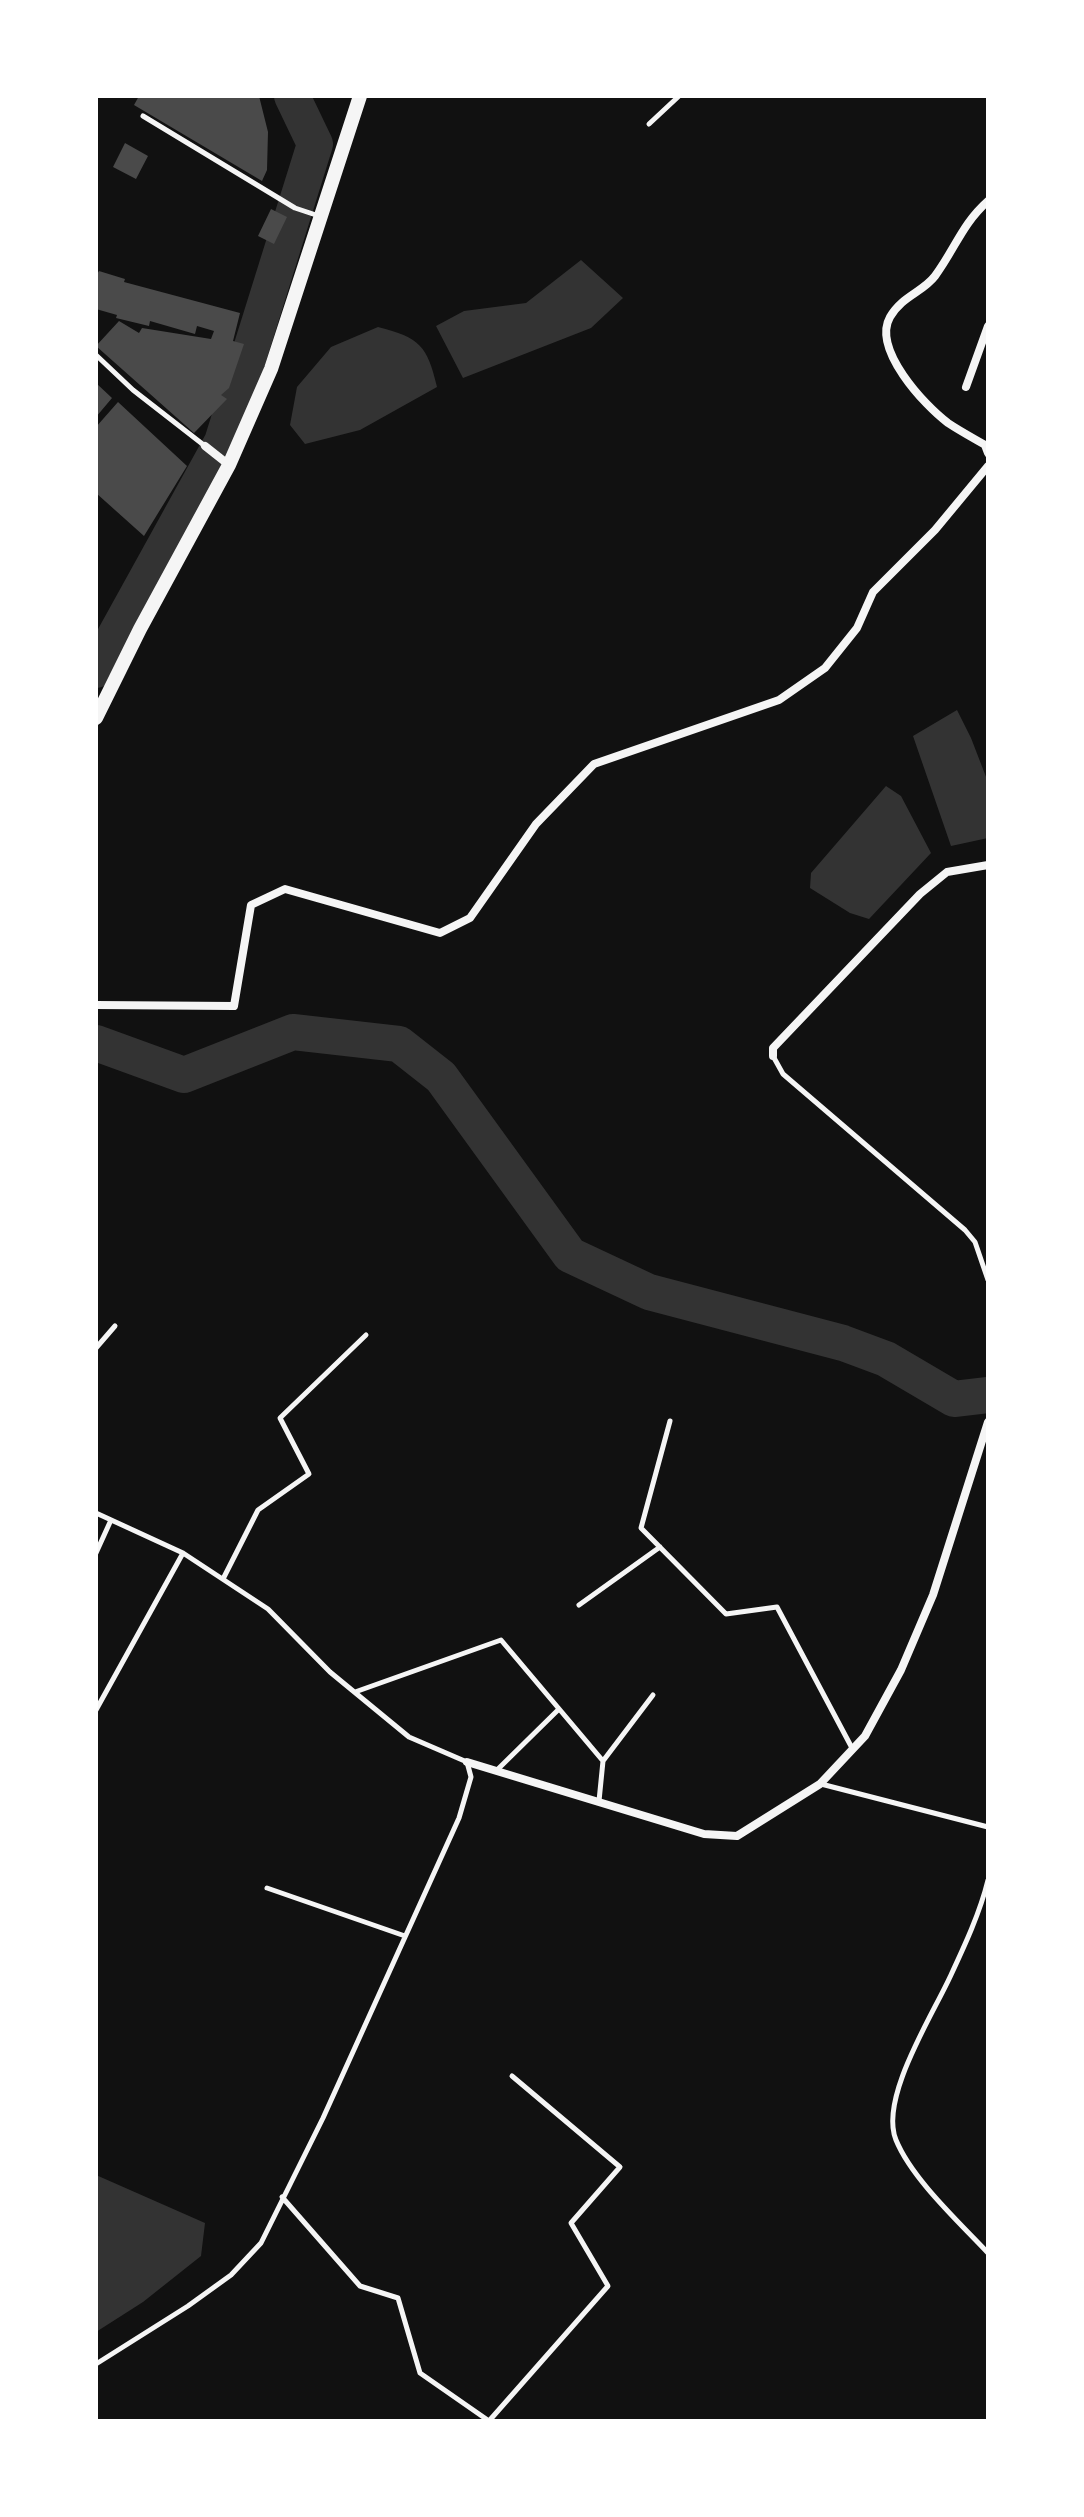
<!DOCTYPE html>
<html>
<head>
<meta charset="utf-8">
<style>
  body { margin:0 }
  #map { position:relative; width:1084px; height:2517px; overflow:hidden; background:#111; font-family:Quicksand,sans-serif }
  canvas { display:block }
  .frame { position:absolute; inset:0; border:98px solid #fff; pointer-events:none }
</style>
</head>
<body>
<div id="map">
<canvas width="1084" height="2517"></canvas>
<div class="frame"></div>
</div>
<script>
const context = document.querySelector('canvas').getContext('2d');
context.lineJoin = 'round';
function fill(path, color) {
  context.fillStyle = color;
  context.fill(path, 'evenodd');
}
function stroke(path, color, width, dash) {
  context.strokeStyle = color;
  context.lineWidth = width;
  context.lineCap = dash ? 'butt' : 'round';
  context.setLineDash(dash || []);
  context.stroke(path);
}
fill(new Path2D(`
  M581,260L623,298L591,328L463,378L436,326L464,311L526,303Z
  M378,327C420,338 427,345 437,387L360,430L305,444L290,425L297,387L331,347Z
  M957,710L971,738L988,782V838L951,846L913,736Z
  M886,786L901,796L931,853L869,919L850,913L810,888L811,873Z
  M96,2175L205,2223L201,2256L143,2302L96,2332Z`), '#333');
stroke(new Path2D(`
  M96,670L222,442L315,144L292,96
  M96,1043L184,1075L293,1032L399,1044L441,1077L570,1255L649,1292L843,1343L886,1359L954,1399L988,1395`), '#333', 36);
fill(new Path2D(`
  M139,96H259L268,132L267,170L262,181L134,105Z
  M125,143L148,156L136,179L113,167Z
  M271,209L287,217L274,244L258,236Z
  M99,271L125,279L124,282L240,313L233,341L244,344L229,388L221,395L227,399L194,433L96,346L119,321L139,333L142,328L211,339L214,331L197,326L195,334L150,321L149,326L116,318L117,315L96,309V276Z
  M96,383L112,398L96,417Z
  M118,402L187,466L144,536L96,493V427Z`), '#4a4a4a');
stroke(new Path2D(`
  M143,116L295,208L319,216
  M649,124L679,96
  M96,355L133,390L205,446
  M773,1056L783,1074L965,1230L975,1242L988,1280
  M96,1348L115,1326
  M670,1421L641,1528L726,1614L777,1607L852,1748
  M96,1513L183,1553L268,1609L330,1672L409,1737L467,1762L471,1777L459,1818L323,2118L261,2243L231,2275L188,2306L96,2364
  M96,1553L111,1520
  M223,1579L258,1510L309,1474L280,1418L366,1335
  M579,1605L660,1547
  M355,1692L501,1640L603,1761
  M96,1710L183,1553
  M497,1770L559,1709
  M821,1784L988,1827
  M599,1801L603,1761L653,1695
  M988,1880C980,1913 964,1947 950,1977C932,2016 879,2099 896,2140C912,2179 959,2222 988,2253
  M267,1888L405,1936
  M282,2197L360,2286L398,2298L420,2373L489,2421
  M489,2421L608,2286L571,2223L620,2167L512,2076`), '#f5f5f5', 5);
stroke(new Path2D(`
  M988,201C962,224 955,249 935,276C923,292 902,296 890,317C872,349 924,405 948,423C960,431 973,438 985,445L988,453
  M966,387L988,326
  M205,446L229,465
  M96,1005L234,1006L251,905L285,889L440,933L470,918L536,824L594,764L779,700L825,668L857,628L873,592L935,530L988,466
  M773,1056V1048L920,894L947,872L988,865
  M467,1762L704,1834L737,1836L820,1784L865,1736L901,1670L933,1595L988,1422`), '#f5f5f5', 8);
stroke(new Path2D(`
  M96,718L140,629L229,465L271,369L360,96`), '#f5f5f5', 14);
</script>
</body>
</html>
